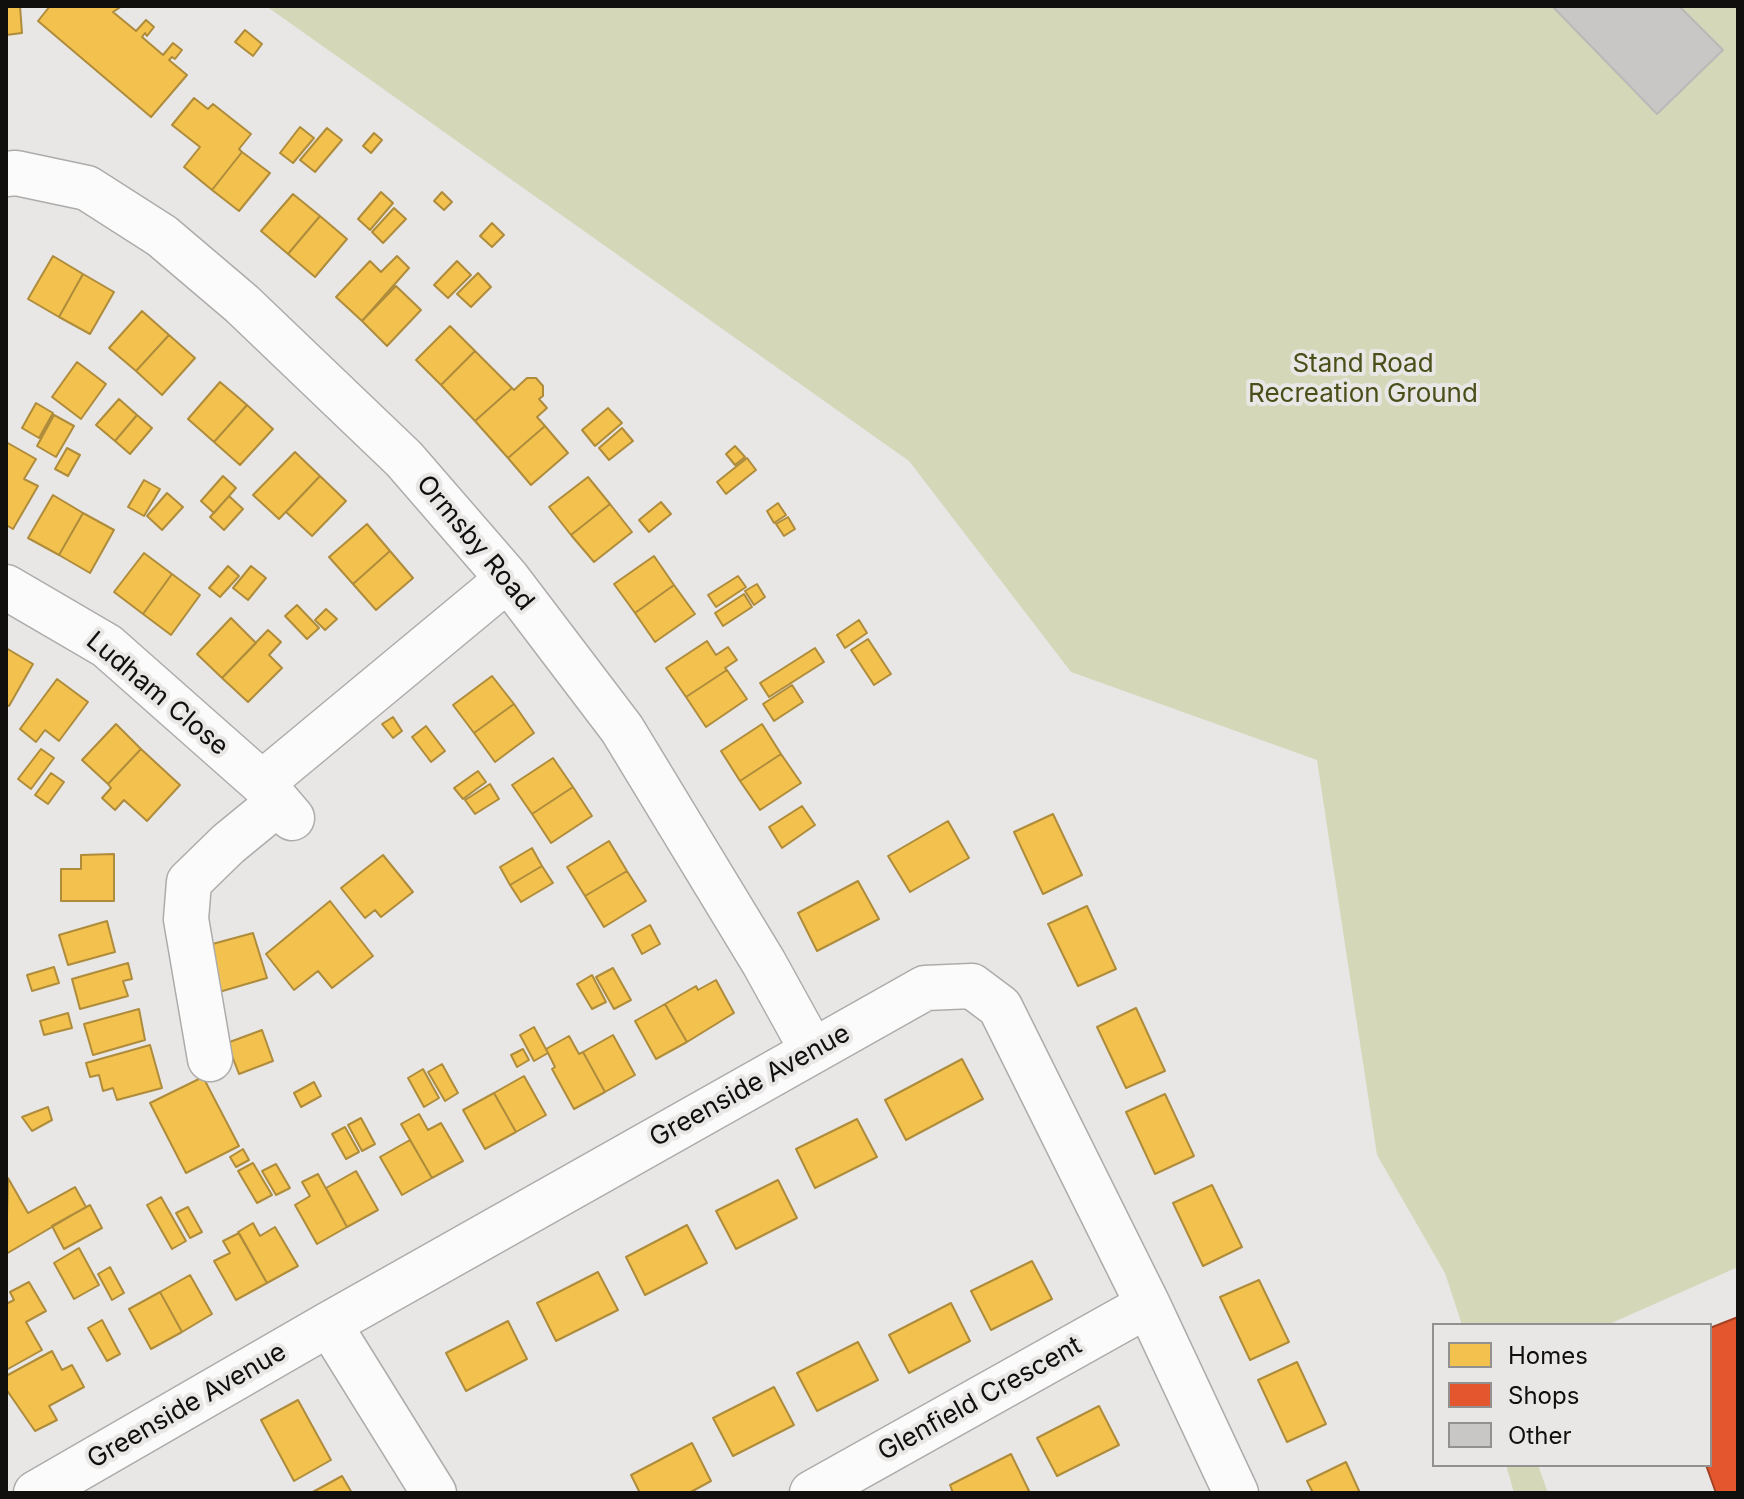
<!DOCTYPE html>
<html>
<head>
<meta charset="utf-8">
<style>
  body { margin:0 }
  #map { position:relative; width:1744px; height:1499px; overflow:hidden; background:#e8e7e6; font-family:Inter,sans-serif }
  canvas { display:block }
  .frame { position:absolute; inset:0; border:8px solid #100f0e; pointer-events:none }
  .legend { position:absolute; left:1432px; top:1323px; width:280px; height:144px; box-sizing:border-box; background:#e9e7e5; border:2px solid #92918f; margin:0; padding:10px 14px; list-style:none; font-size:24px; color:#100f0e }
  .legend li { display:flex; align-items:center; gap:16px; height:40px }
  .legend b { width:40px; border:2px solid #92918f }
</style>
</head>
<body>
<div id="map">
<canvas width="1744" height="1499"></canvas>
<div class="frame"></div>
<ul class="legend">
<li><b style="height:22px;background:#f2c14e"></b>Homes</li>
<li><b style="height:22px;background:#e4572e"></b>Shops</li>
<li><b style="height:22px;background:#c8c7c6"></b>Other</li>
</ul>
</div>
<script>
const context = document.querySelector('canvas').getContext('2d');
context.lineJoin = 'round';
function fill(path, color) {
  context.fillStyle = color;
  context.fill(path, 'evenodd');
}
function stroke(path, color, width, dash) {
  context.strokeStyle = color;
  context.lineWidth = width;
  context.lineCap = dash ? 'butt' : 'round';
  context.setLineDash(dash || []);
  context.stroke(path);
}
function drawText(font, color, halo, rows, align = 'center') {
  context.font = font + ' Inter,sans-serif';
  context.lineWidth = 8;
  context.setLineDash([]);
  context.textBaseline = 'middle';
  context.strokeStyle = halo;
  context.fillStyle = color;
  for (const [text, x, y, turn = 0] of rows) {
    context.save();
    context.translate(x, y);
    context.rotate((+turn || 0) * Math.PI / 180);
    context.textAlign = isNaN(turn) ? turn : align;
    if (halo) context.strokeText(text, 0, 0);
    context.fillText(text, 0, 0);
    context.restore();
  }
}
fill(new Path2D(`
  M266,6H1738V1267L1607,1325H1462L1445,1273L1377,1155L1317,760L1071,672L909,461Z
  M1506,1465H1538L1548,1493H1514Z`), '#d4d8b8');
const homes = new Path2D(`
  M6,6H20L22,33L6,35Z
  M50,6H122L113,12L136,31L146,20L154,27L147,36L145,33L142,37L163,55L173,43L182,50L175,59L172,57L169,60L187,75L151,117L38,21Z
  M245,30L262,44L253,56L235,42Z
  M194,98L208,109L213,104L251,134L239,149L242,152L212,190L184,167L200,147L172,125Z
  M300,127L314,138L293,163L280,153Z
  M327,128L342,140L315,172L300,160Z
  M374,133L382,140L371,153L363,146Z
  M242,152L270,173L239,211L212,190Z
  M381,192L393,203L370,230L358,219Z
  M442,192L452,202L444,210L434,201Z
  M293,194L320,216L288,254L261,231Z
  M394,208L406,219L383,243L372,232Z
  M320,216L347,239L315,277L288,254Z
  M492,223L504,235L492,247L480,236Z
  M53,256L83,274L59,317L28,299Z
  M397,256L409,268L362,321L336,297L370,261L381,272Z
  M457,261L471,275L448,298L434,285Z
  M478,273L491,287L471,307L457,294Z
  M83,274L114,292L90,334L59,317Z
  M396,286L421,310L387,346L362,321Z
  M142,311L169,335L136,371L109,348Z
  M450,326L475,351L441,385L416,360Z
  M169,335L195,358L162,395L136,371Z
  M475,351L512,388L475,421L441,385Z
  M77,362L106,384L81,419L52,397Z
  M527,378H536L543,386V396L539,399L547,408L537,417L545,426L508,458L475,421L512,388L514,390Z
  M220,382L247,405L214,442L188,419Z
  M119,399L137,415L115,441L96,425Z
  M36,403L53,413L39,438L22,428Z
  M247,405L273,429L240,465L214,442Z
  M608,408L622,423L595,446L582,430Z
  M54,415L74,426L56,457L37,446Z
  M137,415L152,428L130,454L115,441Z
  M545,426L568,453L531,485L508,458Z
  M622,428L633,441L609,460L599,448Z
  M6,442L36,459L24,479L38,486L13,529L6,525Z
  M735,446L745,457L735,465L726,454Z
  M67,448L80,455L68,476L55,469Z
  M295,452L320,476L279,519L253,495Z
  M747,458L756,470L726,494L717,482Z
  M223,476L236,488L214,513L201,501Z
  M320,476L346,501L312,536L286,512Z
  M588,477L610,504L571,535L549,507Z
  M144,480L160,489L144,516L128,507Z
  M167,493L183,507L162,530L147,516Z
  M53,495L83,513L59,555L28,538Z
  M229,496L243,509L224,530L210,517Z
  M661,502L671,514L649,532L639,520Z
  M778,503L786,515L774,523L767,511Z
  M610,504L632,532L594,562L571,535Z
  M83,513L114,530L90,573L59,555Z
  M788,517L795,529L784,536L776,524Z
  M367,524L390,551L353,584L329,557Z
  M390,551L413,578L376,610L353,584Z
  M144,553L172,574L143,614L114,592Z
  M654,556L674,585L635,613L614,584Z
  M228,566L239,576L220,597L209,588Z
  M251,566L266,578L248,600L233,588Z
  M172,574L200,595L171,635L143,614Z
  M738,576L746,587L716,607L708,595Z
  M757,584L765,597L754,605L745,591Z
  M674,585L695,614L655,642L635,613Z
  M744,594L752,607L723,626L715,613Z
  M297,605L319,628L307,639L285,616Z
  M326,609L337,619L325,630L315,620Z
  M231,618L256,643L222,678L197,654Z
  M859,620L867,633L845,648L837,635Z
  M268,630L281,642L269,655L282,668L248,702L222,678Z
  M868,639L891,674L874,685L851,650Z
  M707,641L716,655L728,647L737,660L725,668L727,670L686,697L666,668Z
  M6,648L33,664L9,706L6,704Z
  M815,648L824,662L769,697L760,683Z
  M727,670L747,699L706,727L686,697Z
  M492,676L514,704L474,733L453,705Z
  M57,679L88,702L59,741L45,730L36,742L20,729Z
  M792,685L803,702L774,721L763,704Z
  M514,704L534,733L495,762L474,733Z
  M393,717L402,731L393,738L382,724Z
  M116,724L141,749L108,784L82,760Z
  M762,724L781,754L740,781L721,751Z
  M426,726L445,751L431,762L412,737Z
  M41,749L54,758L31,789L18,779Z
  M141,749L180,785L147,821L124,800L115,810L102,798L111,788L108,784Z
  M781,754L801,783L760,810L740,781Z
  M553,758L573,787L532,814L512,785Z
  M478,771L486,782L463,799L454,788Z
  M51,773L64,782L48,804L35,795Z
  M490,784L499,799L475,814L465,800Z
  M573,787L592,816L551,843L532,814Z
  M802,806L815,825L782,848L769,827Z
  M1053,814L1082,875L1043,894L1014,832Z
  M948,821L969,858L910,892L888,856Z
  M609,841L627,871L585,896L567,867Z
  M532,848L542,866L510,885L500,867Z
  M114,854V901H61V869H81V855Z
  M383,855L413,892L381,917L375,910L365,918L341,888Z
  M542,866L553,883L521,902L510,885Z
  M627,871L646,901L604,927L585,896Z
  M858,881L879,919L817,951L798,913Z
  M330,901L373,956L332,988L318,971L294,990L266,954Z
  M1087,906L1116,969L1078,986L1048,924Z
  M107,921L115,952L68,965L59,935Z
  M650,925L660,944L642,954L632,935Z
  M253,933L267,978L219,992L205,946Z
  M128,963L132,979L123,981L128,996L80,1009L72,979Z
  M54,967L59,983L32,991L27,975Z
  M613,968L631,1000L614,1009L596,977Z
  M592,975L606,1002L592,1009L577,984Z
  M716,980L734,1013L687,1042L665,1004L696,986L698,990Z
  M665,1004L687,1042L656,1059L635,1021Z
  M1136,1008L1165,1071L1126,1088L1097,1027Z
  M139,1009L145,1040L93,1055L84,1024Z
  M68,1013L72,1028L44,1035L40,1021Z
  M534,1027L548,1053L534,1061L520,1035Z
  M262,1030L273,1061L239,1074L227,1043Z
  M613,1035L635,1075L605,1092L583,1052Z
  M569,1036L579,1054L583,1052L605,1092L574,1109L552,1069L555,1067L546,1049Z
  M150,1045L162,1088L117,1100L113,1088L103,1091L99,1075L90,1077L86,1063Z
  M523,1049L529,1060L517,1067L511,1055Z
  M962,1059L983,1099L906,1140L885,1100Z
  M442,1064L458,1093L445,1101L428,1072Z
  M423,1069L439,1098L424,1107L408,1078Z
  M524,1076L546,1115L516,1132L494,1093Z
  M203,1077L239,1146L186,1173L150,1103Z
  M314,1082L321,1096L301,1107L294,1093Z
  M494,1093L516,1132L485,1149L463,1110Z
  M1165,1094L1194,1156L1155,1174L1126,1112Z
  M48,1107L52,1120L32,1131L22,1117Z
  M419,1114L428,1130L441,1123L463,1161L432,1178L401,1124Z
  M361,1118L375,1144L362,1151L348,1125Z
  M857,1119L877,1157L815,1188L796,1149Z
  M345,1127L359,1152L346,1159L332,1134Z
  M410,1140L432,1178L402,1195L380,1157Z
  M243,1149L249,1160L236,1167L230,1157Z
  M253,1163L272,1195L257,1203L238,1171Z
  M276,1164L290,1188L276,1195L262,1171Z
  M356,1171L378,1210L347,1227L326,1188Z
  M318,1174L347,1227L317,1244L295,1205L310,1196L302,1182Z
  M8,1178L28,1213L75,1187L86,1207L6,1254Z
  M778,1180L797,1218L736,1249L716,1211Z
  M1212,1185L1242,1247L1203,1266L1173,1203Z
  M161,1197L186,1241L172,1249L147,1205Z
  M90,1205L102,1228L64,1249L52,1226Z
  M188,1207L202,1232L190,1238L176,1213Z
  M253,1223L260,1236L275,1227L298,1266L267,1283L238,1232Z
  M687,1225L707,1263L645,1295L626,1257Z
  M239,1233L267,1283L236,1300L214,1261L230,1253L223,1241Z
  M79,1248L99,1285L74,1299L54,1263Z
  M1032,1261L1052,1299L991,1330L971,1291Z
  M110,1267L124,1293L112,1300L98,1274Z
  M598,1272L618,1310L556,1341L537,1303Z
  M190,1275L212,1314L182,1332L160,1292Z
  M1259,1280L1289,1342L1250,1360L1220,1297Z
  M29,1282L46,1311L26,1322L42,1350L6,1370V1304L14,1300L10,1292Z
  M160,1292L182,1332L151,1349L129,1309Z
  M951,1303L970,1341L909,1373L889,1335Z
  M102,1320L120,1354L107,1361L88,1328Z
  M508,1321L527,1359L466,1391L446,1353Z
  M858,1342L878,1380L817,1411L797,1373Z
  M52,1351L62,1370L72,1365L84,1387L49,1406L57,1420L35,1431L6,1389V1376Z
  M1297,1362L1326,1424L1287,1442L1258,1380Z
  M774,1387L794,1425L733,1456L713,1418Z
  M298,1400L331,1460L294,1481L261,1420Z
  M1099,1406L1119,1445L1057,1476L1037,1438Z
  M692,1443L711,1481L689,1493H640L631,1475Z
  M1011,1454L1030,1493H953L950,1485Z
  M1346,1462L1360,1493H1313L1307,1481Z
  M342,1476L352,1493H311Z`);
fill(homes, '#f2c14e');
stroke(homes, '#ae8c3b', 2);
const shops = new Path2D(`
  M1738,1317V1493H1716L1706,1465H1710V1328Z`);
fill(shops, '#e4572e');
stroke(shops, '#a44124', 2);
const building = new Path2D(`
  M1557,6H1679L1723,50L1657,114L1554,8Z`);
fill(building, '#c8c7c6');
stroke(building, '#bab9b8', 2);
const minor = new Path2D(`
  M6,174L16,173L87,188L162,236L242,304L404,459L508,579L622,729L764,963L812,1050
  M6,587L107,646L262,783L292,818
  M262,783L508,579
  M210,1059L186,919L189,882L228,844L278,803
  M329,1324L434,1493
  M36,1493L329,1324L925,988L972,986L1000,1007L1148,1305L1236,1493
  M812,1493L1148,1305`);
stroke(minor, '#adacab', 47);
stroke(minor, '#fcfbfb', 44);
drawText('26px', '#4a4f19', '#e9e7e5', [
  ["Stand Road",1363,364],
  ["Recreation Ground",1363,394]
]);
drawText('26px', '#100f0e', '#e9e7e5', [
  ["Ormsby Road",475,543,50],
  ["Ludham Close",157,694,40],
  ["Greenside Avenue",750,1086,-29],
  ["Glenfield Crescent",980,1399,-29],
  ["Greenside Avenue",187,1406,-30]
]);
</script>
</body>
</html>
